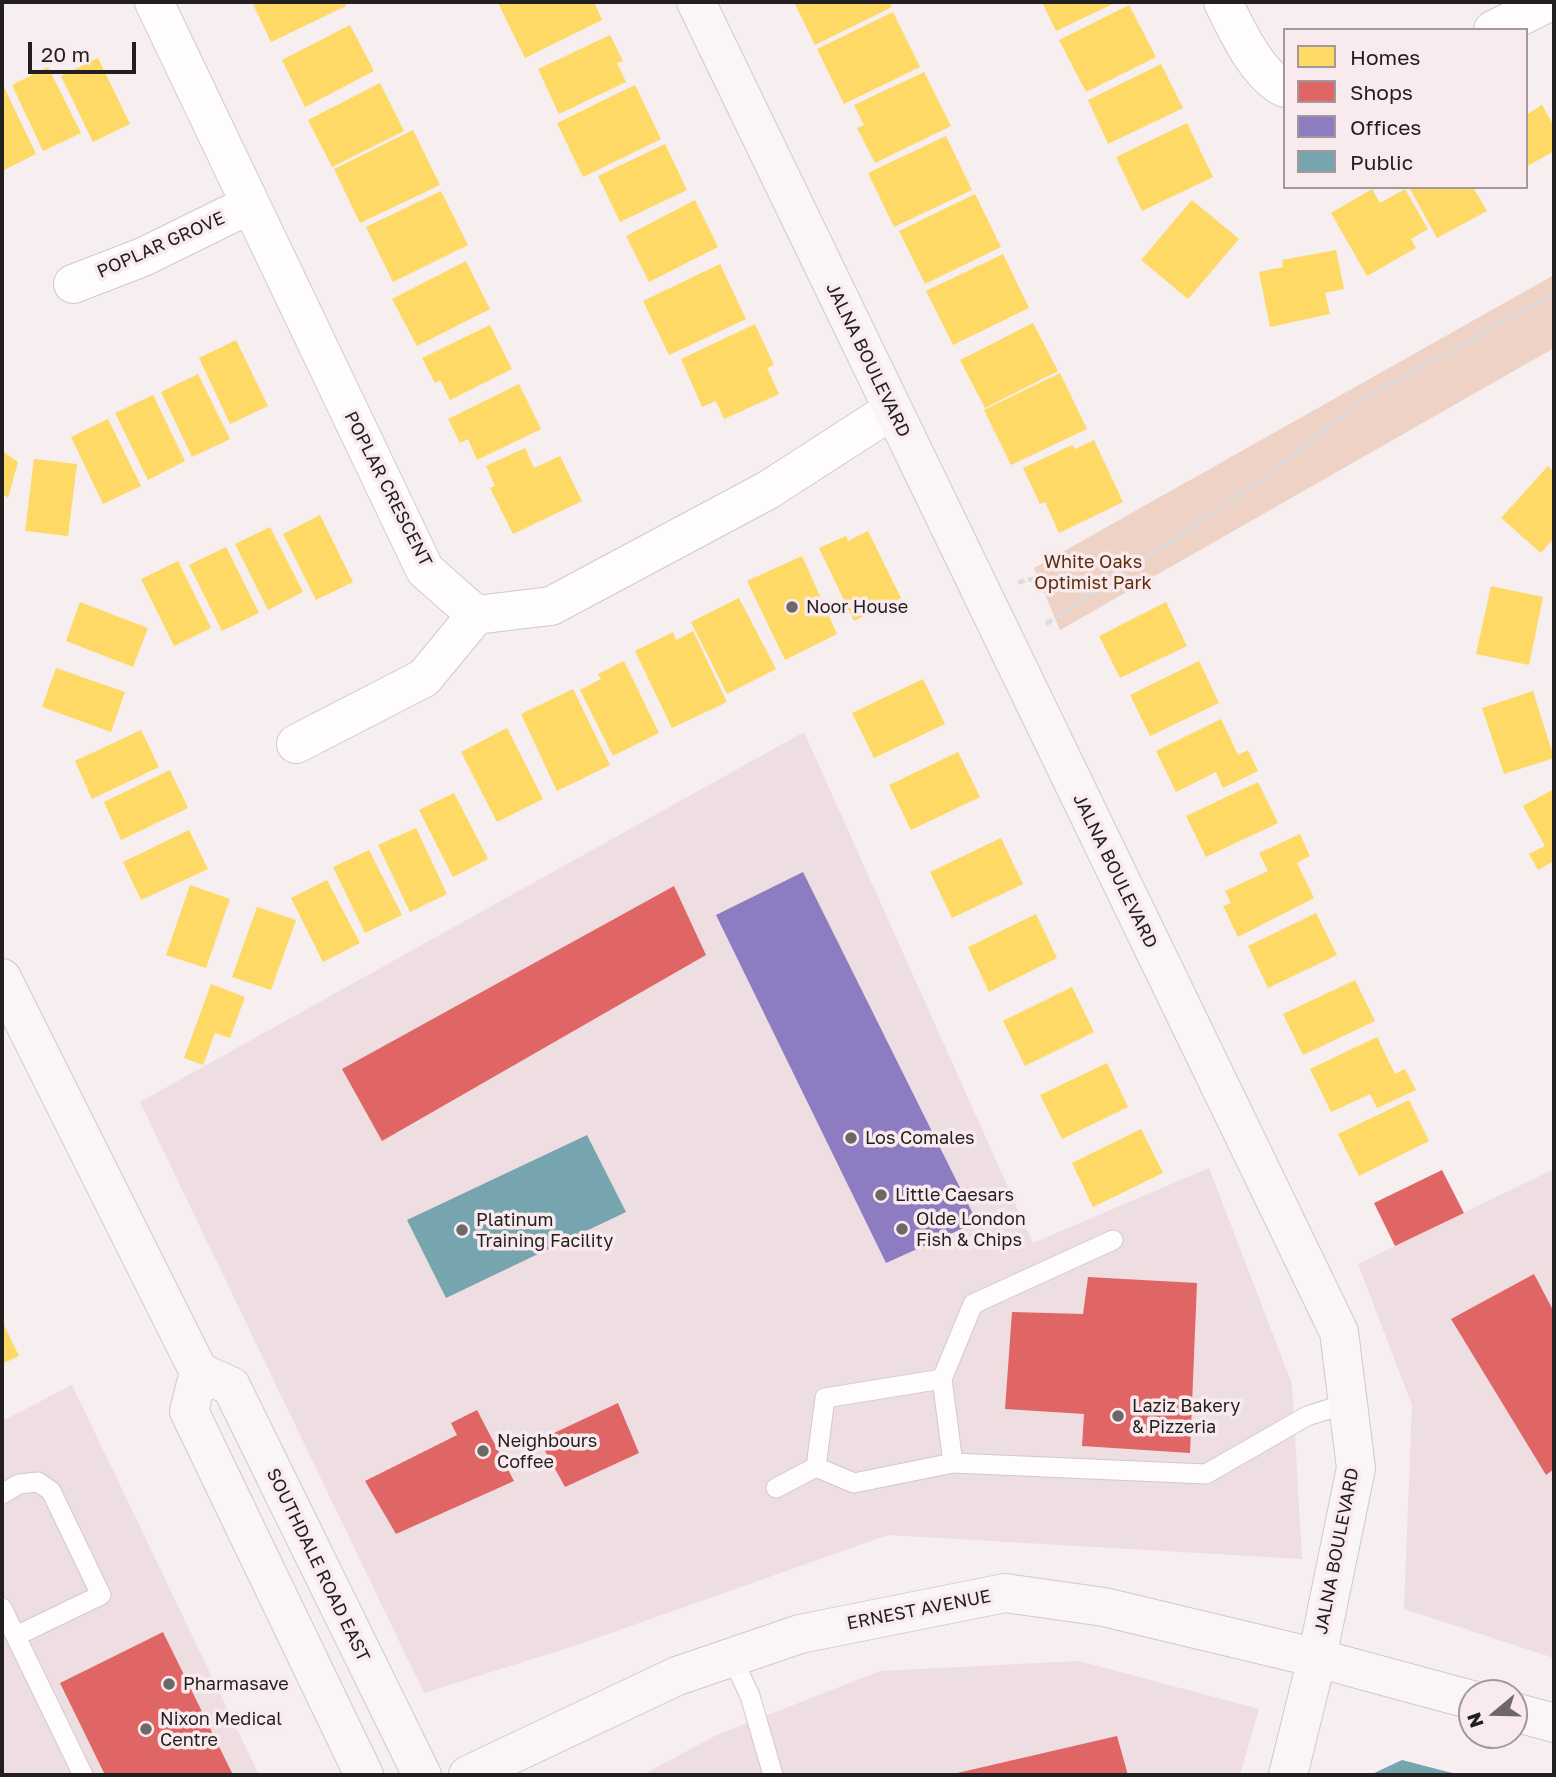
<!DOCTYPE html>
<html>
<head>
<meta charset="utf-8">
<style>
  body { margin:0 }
  #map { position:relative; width:1556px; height:1777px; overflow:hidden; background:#f6eeef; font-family:"Golos Text",sans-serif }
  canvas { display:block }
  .frame { position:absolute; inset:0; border:4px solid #231e1f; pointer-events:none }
  .legend { position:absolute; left:1283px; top:28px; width:245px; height:161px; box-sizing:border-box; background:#f9eaed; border:2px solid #a3989b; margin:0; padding:9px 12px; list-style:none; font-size:21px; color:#231e1f }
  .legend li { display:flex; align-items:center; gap:14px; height:35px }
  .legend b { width:35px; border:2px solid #a3989b }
  .north { position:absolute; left:1458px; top:1679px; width:70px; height:70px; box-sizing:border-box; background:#f9eaed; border:2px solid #a3989b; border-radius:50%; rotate:251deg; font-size:19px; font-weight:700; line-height:28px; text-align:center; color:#231e1f }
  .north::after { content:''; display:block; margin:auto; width:24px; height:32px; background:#6d6768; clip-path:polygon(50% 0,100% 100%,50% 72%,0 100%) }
  .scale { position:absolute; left:28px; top:42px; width:108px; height:32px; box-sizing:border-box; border:4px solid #231e1f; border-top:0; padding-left:9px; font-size:21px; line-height:24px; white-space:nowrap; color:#231e1f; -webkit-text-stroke:5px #f9eaed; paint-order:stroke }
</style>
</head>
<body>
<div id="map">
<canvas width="1556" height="1777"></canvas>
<div class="frame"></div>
<ul class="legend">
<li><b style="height:19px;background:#ffd966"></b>Homes</li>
<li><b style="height:19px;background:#e06666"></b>Shops</li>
<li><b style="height:19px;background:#8e7cc3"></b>Offices</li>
<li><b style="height:19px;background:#76a5af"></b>Public</li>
</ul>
<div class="north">N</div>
<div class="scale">20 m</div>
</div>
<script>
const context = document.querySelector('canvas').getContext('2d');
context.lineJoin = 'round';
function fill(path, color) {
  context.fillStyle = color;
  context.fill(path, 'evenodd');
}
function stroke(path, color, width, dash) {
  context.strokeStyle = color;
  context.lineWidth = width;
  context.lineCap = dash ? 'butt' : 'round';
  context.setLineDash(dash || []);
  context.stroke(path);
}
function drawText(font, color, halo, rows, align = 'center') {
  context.font = font + ' "Golos Text",sans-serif';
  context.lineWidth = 7;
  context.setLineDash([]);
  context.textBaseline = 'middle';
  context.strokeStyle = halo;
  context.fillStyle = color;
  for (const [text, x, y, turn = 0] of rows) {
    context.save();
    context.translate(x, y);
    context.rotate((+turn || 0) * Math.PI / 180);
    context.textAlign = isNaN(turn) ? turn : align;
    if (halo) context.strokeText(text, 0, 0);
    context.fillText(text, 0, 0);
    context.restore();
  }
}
fill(new Path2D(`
  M804,732L1033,1243L1209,1168L1292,1384L1302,1559L888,1535L574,1646L424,1693L140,1102Z
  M1554,1169V1658L1404,1609L1412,1405L1358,1264Z
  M72,1385L259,1775H2V1421Z
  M1079,1661L1259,1709L1240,1775H642L717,1735L880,1671Z`), '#eedee1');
fill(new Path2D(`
  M1554,275V348L1060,630L1034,568Z`), '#eed2c5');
fill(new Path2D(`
  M252,2H344L346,6L271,42Z
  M501,2H594L602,20L525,58L498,3Z
  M794,2H889L892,7L815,45Z
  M1042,2H1117L1056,31Z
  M1129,5L1156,57L1086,92L1059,40Z
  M893,12L920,67L844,104L817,49Z
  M350,25L374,71L305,107L282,60Z
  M610,35L623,61L617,63L626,82L559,114L538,69Z
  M98,58L130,124L93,142L61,76Z
  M1161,64L1183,108L1108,144L1088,100Z
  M48,67L81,133L43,151L12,85Z
  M924,72L951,126L875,163L857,128L864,125L854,105Z
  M2,83L36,154L2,171Z
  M380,83L404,131L332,167L308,120Z
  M635,85L661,139L583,177L557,123Z
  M1542,105L1554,126V151L1526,167V115Z
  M1187,123L1213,177L1142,211L1116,157Z
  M413,130L440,185L360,223L334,169Z
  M946,136L972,190L894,227L868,173Z
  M665,144L687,190L620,222L598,176Z
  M1409,187H1473L1487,211L1437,238Z
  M1372,189L1380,203L1405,189L1428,229L1411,239L1416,248L1367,276L1331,213Z
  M441,191L468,245L393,282L366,227Z
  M975,194L1001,247L925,284L899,231Z
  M695,200L718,247L649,282L626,236Z
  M1192,200L1239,239L1188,299L1141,260Z
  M1336,250L1344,289L1325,293L1330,314L1270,327L1259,272L1283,267L1282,260Z
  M1003,254L1029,308L953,345L926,291Z
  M466,261L490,309L417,346L392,299Z
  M720,264L746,319L669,355L643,301Z
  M1033,323L1058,371L985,408L960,360Z
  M755,324L774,365L767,368L779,394L724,419L716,401L702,407L681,359Z
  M490,325L512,369L450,400L440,380L435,383L422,358Z
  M236,340L268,406L230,424L199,358Z
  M1060,373L1087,429L1011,465L984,410Z
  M198,374L230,439L192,457L161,392Z
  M519,384L541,429L477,460L468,439L460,443L448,419Z
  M153,395L185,461L148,480L115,413Z
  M108,419L141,486L103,504L71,437Z
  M1094,440L1123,502L1059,533L1045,502L1040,504L1023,468L1072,445L1075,449Z
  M525,448L534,468L560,456L582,501L513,534L490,488L495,486L486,466Z
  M2,451L18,462L8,498L2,493Z
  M34,459L77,464L68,536L25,531Z
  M1548,466L1554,472V538L1541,553L1501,518Z
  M320,515L353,582L316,600L283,534Z
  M270,527L303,592L268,610L235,544Z
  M868,531L901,598L854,621L819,548L846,536L848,541Z
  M226,547L259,613L222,631L189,565Z
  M802,556L837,634L785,660L747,581Z
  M178,561L211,628L174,646L141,579Z
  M1491,586L1543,597L1529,665L1476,654Z
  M739,598L776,669L727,694L691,622Z
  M80,602L148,628L133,667L66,641Z
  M1166,602L1187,646L1120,678L1099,636Z
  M693,631L727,702L672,728L635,651L673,632L676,640Z
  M624,661L659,733L613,756L580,690L601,679L598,674Z
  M1199,661L1219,703L1150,736L1130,695Z
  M56,668L125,692L111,732L42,707Z
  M923,679L945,724L874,758L852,713Z
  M573,689L610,765L557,791L521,714Z
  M1533,691L1554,758L1504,774L1482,708Z
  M1221,719L1238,755L1248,750L1258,771L1223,788L1216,772L1176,792L1156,751Z
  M507,728L543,799L497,822L461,752Z
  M141,730L159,767L92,799L75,761Z
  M958,752L980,797L911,830L889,785Z
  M170,770L188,808L121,840L104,802Z
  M1258,782L1278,823L1206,857L1186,816Z
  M1554,789V861L1538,870L1529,854L1545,846L1523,806Z
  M454,793L488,859L453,877L419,810Z
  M416,828L447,894L410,912L378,845Z
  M189,830L208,869L141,900L123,862Z
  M1300,834L1310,856L1297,863L1314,898L1238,937L1223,906L1231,903L1225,891L1268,871L1259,853Z
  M1001,838L1023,884L952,918L930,872Z
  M369,850L402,915L365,933L333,867Z
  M327,880L360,943L323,962L291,898Z
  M190,885L230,899L206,968L166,955Z
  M257,907L296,920L271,990L232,977Z
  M1316,913L1337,955L1268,988L1248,946Z
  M1036,914L1057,958L989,992L968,947Z
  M1355,980L1375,1021L1303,1055L1283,1014Z
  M211,984L245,997L230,1038L215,1033L203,1065L184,1058Z
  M1072,987L1094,1032L1025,1066L1003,1021Z
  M1377,1037L1395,1074L1405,1069L1416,1090L1377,1108L1370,1094L1331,1112L1310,1069Z
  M1107,1063L1128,1107L1062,1139L1040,1095Z
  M1409,1100L1429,1141L1359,1176L1338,1134Z
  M1141,1129L1163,1173L1093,1207L1072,1163Z
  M2,1321L19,1356L2,1364Z`), '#ffd966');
fill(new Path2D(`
  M674,886L706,955L382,1141L342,1069Z
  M1442,1170L1464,1213L1395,1246L1374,1203Z
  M1534,1274L1554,1312V1469L1546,1475L1451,1319Z
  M1088,1277L1197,1283L1190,1453L1082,1446L1084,1414L1005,1409L1012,1312L1083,1314Z
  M618,1403L639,1453L565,1487L539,1440Z
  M477,1410L514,1481L396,1534L365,1481L457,1435L451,1423Z
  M163,1632L233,1775H105L60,1683Z
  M1117,1736L1128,1775H953V1774Z`), '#e06666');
fill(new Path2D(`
  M803,872L977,1222L886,1263L716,915Z`), '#8e7cc3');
fill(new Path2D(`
  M587,1135L626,1212L446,1298L407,1220Z
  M1402,1760L1456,1774V1775H1370Z`), '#76a5af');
const lane = new Path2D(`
  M942,1379L973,1304L1113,1240
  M816,1467L825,1398L942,1379L953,1463
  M776,1488L816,1467L854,1483L953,1463L1206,1474L1307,1416L1348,1403
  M2,1494L19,1484L38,1482L51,1491L101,1595L16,1636
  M2,1608L83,1775
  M732,1657L750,1696L773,1775`);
const street = new Path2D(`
  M154,2L425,570L476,615L551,606L768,490L892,410
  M1223,2C1235,27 1258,77 1285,88
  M1493,30L1549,2
  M73,284L143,257L249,205
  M296,744L424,678L476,615`);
const secondary = new Path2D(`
  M696,2L1339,1332L1356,1468L1317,1658L1288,1775
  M2,978L199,1372L189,1411L364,1775
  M199,1372L231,1386L422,1775
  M1514,1712L1554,1723
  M468,1775L677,1676L800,1634L1005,1593L1104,1607L1317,1658L1472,1700`);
stroke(lane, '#cfcacb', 21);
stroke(street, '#cfcacb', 40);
stroke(secondary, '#cfcacb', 40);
stroke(new Path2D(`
  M1018,583C1044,572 1068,583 1089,596
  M1046,624L1236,498L1372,394L1554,294`), '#dcdadb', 4.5, [7, 3.5]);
stroke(lane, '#fefcfd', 19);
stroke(street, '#fefcfd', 38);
stroke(secondary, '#f9f6f5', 38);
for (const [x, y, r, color] of [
  [792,607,7,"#6d6768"],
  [851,1138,7,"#6d6768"],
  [881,1195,7,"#6d6768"],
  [902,1229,7,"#6d6768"],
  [462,1230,7,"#6d6768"],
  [1118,1416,7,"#6d6768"],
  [483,1451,7,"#6d6768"],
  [169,1684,7,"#6d6768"],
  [146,1729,7,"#6d6768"]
]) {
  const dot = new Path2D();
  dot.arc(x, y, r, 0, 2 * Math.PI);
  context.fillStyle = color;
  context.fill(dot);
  stroke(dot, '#f9eaed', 2.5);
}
drawText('18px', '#231e1f', '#f9eaed', [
  ["POPLAR GROVE",161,245,-24],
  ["JALNA BOULEVARD",868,360,64],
  ["POPLAR CRESCENT",388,489,63],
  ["JALNA BOULEVARD",1115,871,64],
  ["JALNA BOULEVARD",1337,1551,-79],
  ["SOUTHDALE ROAD EAST",318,1565,64],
  ["ERNEST AVENUE",919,1610,-11]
]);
drawText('18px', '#5d2e0c', '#f9eaed', [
  ["White Oaks",1093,562],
  ["Optimist Park",1093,583]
]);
drawText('18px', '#231e1f', '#f9eaed', [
  ["Noor House",806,607],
  ["Los Comales",865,1138],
  ["Little Caesars",895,1195],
  ["Olde London",916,1219],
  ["Fish & Chips",916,1240],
  ["Platinum",476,1220],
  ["Training Facility",476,1241],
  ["Laziz Bakery",1132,1406],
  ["& Pizzeria",1132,1427],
  ["Neighbours",497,1441],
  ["Coffee",497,1462],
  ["Pharmasave",183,1684],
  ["Nixon Medical",160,1719],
  ["Centre",160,1740]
], 'left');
</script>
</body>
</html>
